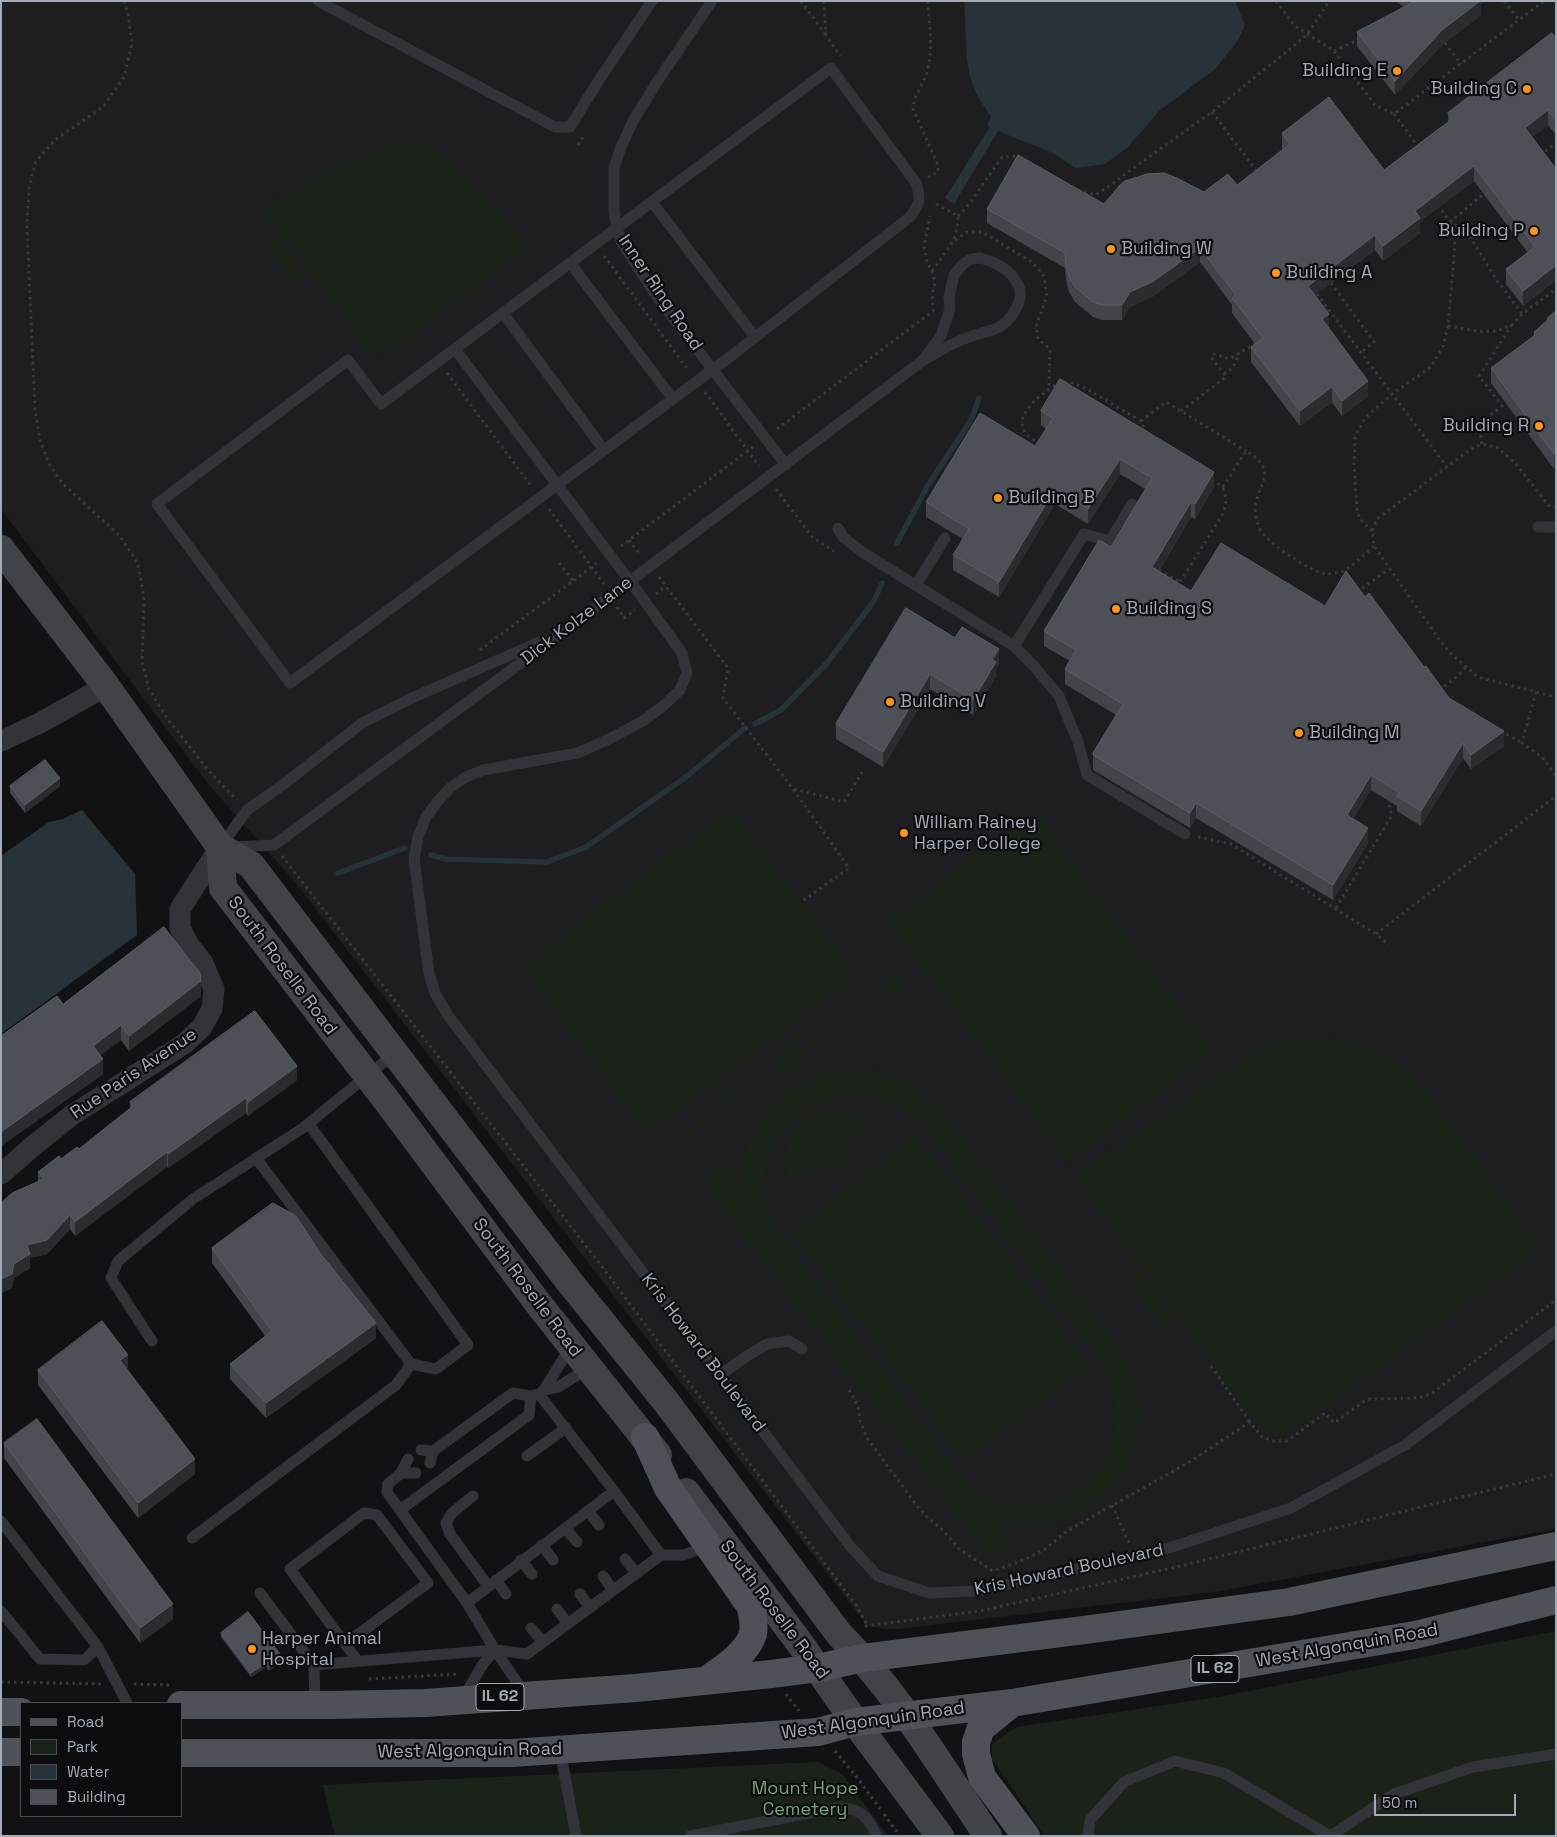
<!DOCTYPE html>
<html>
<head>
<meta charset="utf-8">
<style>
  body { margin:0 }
  #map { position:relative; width:1557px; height:1837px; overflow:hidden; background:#121214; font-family:"Space Grotesk",sans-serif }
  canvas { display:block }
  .frame { position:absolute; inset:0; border:2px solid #a2abb6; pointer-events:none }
  .legend { position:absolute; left:20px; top:1702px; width:162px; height:115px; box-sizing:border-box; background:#0d0d0f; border:1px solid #494c52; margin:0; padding:6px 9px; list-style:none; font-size:15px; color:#a2abb6 }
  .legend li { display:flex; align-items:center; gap:10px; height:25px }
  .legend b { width:25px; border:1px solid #494c52 }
  .scale { position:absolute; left:1374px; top:1794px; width:142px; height:22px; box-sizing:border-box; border:2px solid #a2abb6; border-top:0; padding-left:6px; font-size:15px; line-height:18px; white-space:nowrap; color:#a2abb6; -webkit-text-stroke:4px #0d0d0f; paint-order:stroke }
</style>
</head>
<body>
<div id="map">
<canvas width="1557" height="1837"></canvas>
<div class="frame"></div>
<ul class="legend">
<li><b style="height:6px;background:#4e5258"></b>Road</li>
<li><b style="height:14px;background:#1a221a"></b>Park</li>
<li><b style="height:14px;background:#273339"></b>Water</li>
<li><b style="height:14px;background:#4d5056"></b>Building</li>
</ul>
<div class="scale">50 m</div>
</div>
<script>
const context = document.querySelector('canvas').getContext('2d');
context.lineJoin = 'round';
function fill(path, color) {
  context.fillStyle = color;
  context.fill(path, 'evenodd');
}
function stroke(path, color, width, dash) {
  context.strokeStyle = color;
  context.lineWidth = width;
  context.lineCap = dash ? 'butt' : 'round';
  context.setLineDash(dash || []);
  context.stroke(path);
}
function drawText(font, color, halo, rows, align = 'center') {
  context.font = font + ' "Space Grotesk",sans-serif';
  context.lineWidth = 4.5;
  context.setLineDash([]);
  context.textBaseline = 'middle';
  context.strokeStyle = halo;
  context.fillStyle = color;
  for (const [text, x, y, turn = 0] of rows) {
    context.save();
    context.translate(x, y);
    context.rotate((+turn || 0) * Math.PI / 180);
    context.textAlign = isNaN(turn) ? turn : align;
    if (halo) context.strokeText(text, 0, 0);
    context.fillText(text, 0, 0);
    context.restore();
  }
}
fill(new Path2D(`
  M1,1H1556V1529L1215,1592L897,1629H882L867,1625L295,882L208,784L1,509Z`), '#1e1e21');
fill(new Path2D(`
  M404,141L415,142L424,144L444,157L481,193L528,247L387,353L369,351L263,209C307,183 353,153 404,141Z
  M276,236L306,277L296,284L266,244Z
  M731,809L857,976L648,1134L521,967Z
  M1035,812L1213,1053L1066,1162L888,921Z
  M897,973L904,982L887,995L884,991L802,1052L806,1059L787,1074L782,1067L679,1142L677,1139L780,1064L774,1057L794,1042L800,1049L882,989L880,985Z
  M841,1000L843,1003L718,1095L715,1092Z
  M1305,1037C1352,1039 1388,1048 1421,1085L1541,1249L1297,1428L1295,1426L1283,1435L1266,1432L1256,1420L1254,1421L1075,1177L1256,1050L1286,1039Z
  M865,1070C901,1076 918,1086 943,1112L1119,1347C1129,1365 1137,1384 1139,1405C1143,1483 1072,1540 997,1523L1011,1543L989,1559L701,1179L725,1161L741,1183C741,1129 785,1079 838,1071C847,1070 856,1070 865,1070ZM849,1094C878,1096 895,1099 917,1118L1106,1370C1139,1437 1090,1517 1013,1503C1004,1502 995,1501 987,1497C979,1493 972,1487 965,1481L782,1236C775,1226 767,1214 764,1202C762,1191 763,1179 765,1168C774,1126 809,1100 849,1094Z
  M827,1109C842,1109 853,1113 866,1120L843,1151L849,1161L832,1173L826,1165L789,1179C778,1145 793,1119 827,1109Z
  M915,1135L1089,1366L964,1461L791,1230Z
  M1137,1270L1175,1321L1164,1328L1127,1277Z
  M1556,1631V1836H1045L992,1759V1744L1016,1727L1218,1697Z
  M818,1762L843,1775L888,1836H335L323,1785Z`), '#1a221a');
fill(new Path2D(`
  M964,1H1235L1245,25L1237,42L1215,69L1159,111L1128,147L1105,164L1075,168L1053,153L998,131L954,204L945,198L990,127L987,125L991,117C986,108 979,100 975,90C963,63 967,30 964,1Z
  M82,810L135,874L137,935L1,1034L2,855L49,822L63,819Z`), '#273339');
stroke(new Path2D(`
  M897,543L927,487L971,420L979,398
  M755,724L781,710L827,663L874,601L882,583
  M431,855L445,859L547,862L586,847L686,777L745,728
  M338,873L405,848`), '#273339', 5.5);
stroke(new Path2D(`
  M124,1L128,14L132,44L124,77L103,107L55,140L36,161L29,187L27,227L35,411L40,440L49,464L62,483L120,536L138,564L144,597L142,662L149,689L167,718L208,770L237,800
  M801,1L826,35
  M824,1L826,35L840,56
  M928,1C929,24 933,47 928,69C925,83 913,95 913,109L938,165V172L928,177
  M1276,1L1295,26L1334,51L1375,105L1394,114L1544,1
  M1504,1L1519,20
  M1445,43L1461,64
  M1334,51L1359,39
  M1212,112L1258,173
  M1394,114L1419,148
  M578,145L584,135
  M1540,155L1556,143
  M1078,190L1096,195L1212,112L1307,35L1329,1
  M1438,205L1450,222L1467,232L1496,279L1522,314
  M958,216L967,207L1002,157L1018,156L1020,157
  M1450,222L1486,192
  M955,240L967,232H982L1032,262L1044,276L1047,296L1036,326L1038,339L1050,349L1049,388
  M604,256L689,371
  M932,271C946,251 957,242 958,216L936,204L935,200
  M1331,283L1374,342L1361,352
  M1317,294L1447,467
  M1448,326L1483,332L1497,331L1512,325L1522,314L1556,289
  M447,373L531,486
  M1224,374L1233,368L1239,353
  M705,392L759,466
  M1181,411L1226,377L1211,357L1214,354L1229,359L1258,342
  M1141,421L1166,402L1246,451
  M777,429L933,311L932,294L935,283L932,271L927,262L924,246L930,216
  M1040,444C1036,441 1030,438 1027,435C1009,414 1046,391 1060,382H1069L1083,387L1141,421L1146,433
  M1482,444C1477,423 1487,418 1502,406L1479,376L1512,325
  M1212,480L1223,487L1246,451C1286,474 1247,490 1257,521C1258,526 1261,532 1264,535C1273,546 1312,572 1325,574C1330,574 1336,573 1341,572C1350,569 1366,553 1374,546
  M776,489L813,538L834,551
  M1556,507H1550L1515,463L1498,448L1482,444L1471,449L1377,519L1372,531L1374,546L1441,642L1449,652L1478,677L1556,697
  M549,509L604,584
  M1372,531L1360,519L1357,512L1354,463L1355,436L1365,418L1392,394L1431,367L1443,346L1448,326L1455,245L1450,222
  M629,540L641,555
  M621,546L754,446
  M559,563L573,581
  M1159,570L1180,582
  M659,577L728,668L723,698L793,789L849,868L801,902
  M1181,588L1180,582L1224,512L1226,500L1223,487
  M1357,592L1389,569
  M656,594L666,586
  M617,607L624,618L635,610
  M480,650L597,563
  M1439,690L1457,677L1467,666
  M1536,692L1522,743L1542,757L1556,776
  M1501,731L1522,743
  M794,789L844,802L864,769
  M1198,837L1231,844L1376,934L1389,945
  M282,856L600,1264L858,1608L867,1625
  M1336,908L1392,815L1389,807L1391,803
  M1376,934L1556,796
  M1211,1366L1250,1422
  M849,1390L858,1406L860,1421L867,1438L917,1506L927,1517L943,1530L960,1550L993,1571L1026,1559L1045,1549L1067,1531L1191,1461L1250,1422L1261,1436L1272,1441H1287L1325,1413L1334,1423L1363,1402L1370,1399L1418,1398L1431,1394L1556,1300
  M1112,1505L1129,1543
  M865,1626L980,1611L1172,1568L1556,1474
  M369,1679L460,1674
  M1,1682L101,1684
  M134,1684L171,1685
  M786,1694L799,1711
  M835,1751L859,1780L880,1809
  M884,1814L900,1836`), '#383c40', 3, [2.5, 4]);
stroke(new Path2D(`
  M318,1L555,127H570L597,83L652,1
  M712,1L657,82L633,121L621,147L614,168V211L617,228L621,241L633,260L660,301L786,465
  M831,68L916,183C921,199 920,203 910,217L731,356L290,683L157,504L348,360L381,404Z
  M652,202L755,337
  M980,258C995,262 1010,269 1017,283C1027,298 1011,323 995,329C983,333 970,336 959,341C946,347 934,354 922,361L941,336L950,309L949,297L954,275L962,265L971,259Z
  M570,263L673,399
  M503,313L604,450
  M455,349L641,596L682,653L687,673L680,690L663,706L643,721L611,738L578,753L483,770L466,777L451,787L438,801L426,817L418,837L414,859L429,974L435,993L447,1014L850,1546L878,1576L929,1593L978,1591L1172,1547L1291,1508L1405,1445L1556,1331
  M1538,527H1556
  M838,528L843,537L862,552L1014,646L1034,666L1059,696L1078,742L1087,775L1185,834
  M916,585L945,538
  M1014,646L1084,534L1110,541L1132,504
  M221,846L247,810L284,784L362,723L412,698L544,640
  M232,847L274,845L564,631L922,361
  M256,1158L411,1364L436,1369L468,1345L309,1124
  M152,1341L111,1278L118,1261L193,1199L303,1128L395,1053
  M720,1375L747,1356L767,1344L789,1341L802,1349
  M544,1390L558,1387L589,1368
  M539,1394L614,1491
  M421,1450L433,1451L513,1393L531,1396
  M527,1456L566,1428
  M408,1459L401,1473L388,1484L387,1492L467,1603L495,1650L525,1694
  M430,1463L433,1451
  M401,1473H416
  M473,1496L452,1513L446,1523L450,1534L488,1586
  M400,1510L529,1415L531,1396L539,1394L544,1390L571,1346
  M588,1511L599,1525
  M1,1521L98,1647L127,1703
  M565,1528L577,1542
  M192,1538L396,1385L411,1364
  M542,1545L553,1560
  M625,1559L636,1573
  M521,1560L532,1574
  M603,1576L613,1590
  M496,1580L506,1594
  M260,1593L314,1665
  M580,1594L590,1608
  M467,1603L614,1491L661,1555
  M557,1609L568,1624
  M1,1611L40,1659L84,1660L98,1647
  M531,1628L543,1642
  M345,1644L290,1569L364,1513L377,1515L428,1583L345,1644L358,1661
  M463,1698L483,1664L495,1650
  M315,1705L314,1665L495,1650L527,1654L661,1555H684L709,1545
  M560,1750L576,1836
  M690,1836L836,1808C859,1807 867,1815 877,1836
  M1088,1836L1090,1820L1124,1782L1175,1761L1224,1773L1330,1836
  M1330,1836L1394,1794L1473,1767L1556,1754`), '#323439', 11);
stroke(new Path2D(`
  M1,741L40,723L106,686
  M1,1174L33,1146L72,1115L184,1044L202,1027L212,1009L214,989L203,963L189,945L180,928V909L220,847`), '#323439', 21);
stroke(new Path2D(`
  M1,549L106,686L220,847L251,865L568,1280L667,1403L839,1634C898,1693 941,1767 988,1836
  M220,847L223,888L387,1101L537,1302L658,1455
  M686,1492L799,1642L855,1722L940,1836`), '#404449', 28);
stroke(new Path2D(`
  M645,1437L668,1488L751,1607C752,1616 755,1626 753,1634C746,1655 722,1669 705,1681
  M1012,1703L981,1728L976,1742V1754L982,1777L1026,1836
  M181,1705H330L425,1703L636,1688L771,1674L818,1668L863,1658L1092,1629L1289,1602L1556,1546
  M1,1712H21
  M1,1752H21
  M181,1753H512L818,1732L855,1722L1012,1703L1415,1635L1556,1600`), '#4e5258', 28);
fill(new Path2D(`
  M1395,1H1485L1481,4V15L1442,45L1395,95L1357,46V32L1404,7Z
  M1556,38V135L1548,125L1532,137L1556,169V280L1523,306L1506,284V269L1528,253L1474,181L1420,221V233L1383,261L1375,250L1315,295L1329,329L1368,396L1342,416L1332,402L1300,426L1251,362V347L1255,344L1232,313V305L1200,262L1152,297L1130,307L1122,320H1102L1093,317L1075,302L1069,292L1066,280L1065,268L987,223V209L1104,204L1204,192L1237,185L1283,150L1282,148V133L1384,170L1448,122V113Z
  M1556,311V468L1554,469L1491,383V368L1534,336V332L1547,321V319Z
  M1041,411L1214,487L1195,519L1191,517L1159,571L1191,591L1325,606L1365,597L1449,698L1504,746L1471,769L1463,758L1421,826L1397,811V806L1371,790L1353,819L1368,843L1333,900L1196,818L1190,828L1093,770V753L1116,715L1065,684V669L1070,661L1044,646V631L1111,547L1145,489L1120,474L1088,524L1055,504L999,597L953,570V555L963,539L926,517V502L1035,446L1046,429L1041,425Z
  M906,608L999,664L996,668V676L973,715L930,689L883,767L836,739V724Z
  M10,786H60L25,813L10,793Z
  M201,996L129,1051L121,1040L100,1055L103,1074L1,1146V1036L63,1004Z
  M297,1080L248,1116L246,1113L168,1168L167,1167L75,1236L70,1229L47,1254L30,1258V1268L14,1278L12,1288L1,1293V1203L38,1182V1172L79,1149L130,1109V1102Z
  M212,1248L376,1338L266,1418L230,1379V1364L265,1336L212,1263Z
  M38,1370H128L195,1474L138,1518L38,1385Z
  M4,1443L173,1619L140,1643L4,1458Z
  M221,1633L283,1662L269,1671L266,1667L251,1677L221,1637Z`), '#43454a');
fill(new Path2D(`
  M1476,1H1485L1481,4V15L1442,45L1395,95V81L1442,30Z
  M1548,110V125L1525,143V128Z
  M1474,166V181L1420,221V233L1383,261V246L1415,211Z
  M1375,235V250L1308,301V286Z
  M1200,248V262L1152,297L1130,307L1122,320V305L1130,292Z
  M1556,265V280L1523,306V291Z
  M1329,314V329L1322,319Z
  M1368,381V396L1342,416V401Z
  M1332,387V402L1300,426V411Z
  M1556,453V468L1554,469V454Z
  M1120,459V474L1088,524V509Z
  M1214,472V487L1195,519V504Z
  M1055,489V504L999,597V582Z
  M1191,502V517L1152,582V567Z
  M999,649V664L996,668V676L973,715V700L992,659Z
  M930,674V689L883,767V752Z
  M1504,731V746L1471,769V755Z
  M1463,743V758L1421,826V811Z
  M1371,775V790L1347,830V815Z
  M60,778V786L25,813V805Z
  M1196,803V818L1190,828V813Z
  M1368,828V843L1333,900V885Z
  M201,981V996L129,1051V1036Z
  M121,1025V1040L93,1061V1046Z
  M103,1059V1074L1,1146V1132Z
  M297,1066V1080L248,1116V1102Z
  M246,1098V1113L168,1168V1154Z
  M167,1152V1167L75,1236V1222Z
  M70,1215V1229L47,1254L30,1258V1268L14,1278L12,1288L1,1293V1279L14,1264L27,1245Z
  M376,1323V1338L266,1418V1403Z
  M128,1355V1370L120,1360Z
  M195,1459V1474L138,1518V1503Z
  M173,1604V1619L140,1643V1628Z
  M283,1658V1662L269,1671V1667Z
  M266,1663V1667L251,1677V1673Z`), '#2b2c30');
const building = new Path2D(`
  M1416,1H1480L1442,30L1395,81L1357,32Z
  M1552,33L1556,38V120L1548,110L1525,128L1556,169V265L1523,291L1506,269L1535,247L1474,166L1415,211L1420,218L1383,246L1375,235L1308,286L1329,314L1322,319L1368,381L1342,401L1332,387L1300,411L1251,347L1263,338L1232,298L1236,295L1200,248L1152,282L1130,292L1122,305H1102L1093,302L1075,287L1069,277L1066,265L1065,253L987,209L1018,155L1104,204L1119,186L1125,181L1147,174L1164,173L1177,178L1204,192L1228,174L1237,185L1290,144L1282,133L1329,97L1384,170L1452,119L1448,113Z
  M1556,311V453L1554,454L1491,368L1535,335L1534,332L1548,320L1547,319Z
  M1060,379L1214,472L1195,504L1191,502L1152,567L1191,591L1221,543L1325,606L1346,571L1365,597L1369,593L1424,667L1426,666L1449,698L1504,731L1471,755L1463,743L1421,811L1397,796L1400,793L1371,775L1347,815L1368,828L1333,885L1196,803L1190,813L1093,755V753L1123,704L1065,669L1076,650L1044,631L1099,540L1111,547L1152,478L1120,459L1088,509L1055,489L999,582L953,555L969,529L926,502L980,413L1035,446L1053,418L1041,411Z
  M906,608L955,638L962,627L999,649L992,659L996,662L973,700L930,674L883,752L836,724Z
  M45,760L60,778L25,805L10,786Z
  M164,927L200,973L201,981L129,1036L121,1025L93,1046L103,1059L1,1132V1036L57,996L63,1004Z
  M255,1011L297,1066L248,1102L246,1098L168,1154L167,1152L75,1222L70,1215L47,1240L27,1245L30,1254L14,1264L12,1274L1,1279V1203L12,1193L44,1179L38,1172L59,1156L61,1159L77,1147L79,1149L133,1106L130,1102Z
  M273,1203L296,1216L320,1253L376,1323L266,1403L230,1364L272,1331L212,1248Z
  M102,1321L128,1355L120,1360L195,1459L138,1503L38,1370Z
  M37,1419L173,1604L140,1628L4,1443Z
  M248,1612L283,1658L269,1667L266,1663L251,1673L221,1633Z`);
fill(building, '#4d5056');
stroke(building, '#5b5e65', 1);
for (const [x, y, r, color] of [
  [1397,71,5,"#ff941f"],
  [1527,89,5,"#ff941f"],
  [1534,231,5,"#ff941f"],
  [1111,249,5,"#ff941f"],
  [1276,273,5,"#ff941f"],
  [1539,426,5,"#ff941f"],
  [998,498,5,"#ff941f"],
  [1116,609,5,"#ff941f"],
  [890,702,5,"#ff941f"],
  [1299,733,5,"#ff941f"],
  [904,833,5,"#ff941f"],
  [252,1649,5,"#ff941f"]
]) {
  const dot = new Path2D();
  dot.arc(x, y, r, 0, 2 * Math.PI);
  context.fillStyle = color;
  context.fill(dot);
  stroke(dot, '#0d0d0f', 2);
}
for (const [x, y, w] of [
  [1215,1669,48],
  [500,1697,48]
]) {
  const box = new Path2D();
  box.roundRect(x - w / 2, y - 13.5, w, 27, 4);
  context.fillStyle = '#0d0d0f';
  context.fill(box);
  stroke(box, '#a2abb6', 1);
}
drawText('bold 16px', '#a2abb6', null, [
  ["IL 62",1215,1669],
  ["IL 62",500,1697]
]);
drawText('18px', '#a2abb6', '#0d0d0f', [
  ["Building E",1387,71,"right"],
  ["Building C",1517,89,"right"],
  ["Building P",1524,231,"right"],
  ["Building W",1121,249],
  ["Building A",1286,273],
  ["Building R",1529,426,"right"],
  ["Building B",1008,498],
  ["Building S",1126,609],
  ["Building V",900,702],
  ["Building M",1309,733],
  ["William Rainey",914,823],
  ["Harper College",914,844],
  ["Harper Animal",262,1639],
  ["Hospital",262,1660]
], 'left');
drawText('18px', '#a2abb6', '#0d0d0f', [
  ["Inner Ring Road",660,293,56],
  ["Dick Kolze Lane",577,621,-37],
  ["South Roselle Road",282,966,53],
  ["Rue Paris Avenue",134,1074,-34],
  ["South Roselle Road",527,1288,53],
  ["Kris Howard Boulevard",703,1353,53],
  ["Kris Howard Boulevard",1069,1570,-12],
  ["South Roselle Road",774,1610,53],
  ["West Algonquin Road",1347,1646,-10],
  ["West Algonquin Road",873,1721,-8],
  ["West Algonquin Road",470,1751,-1]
]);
drawText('18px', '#7aa377', '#0d0d0f', [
  ["Mount Hope",805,1789],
  ["Cemetery",805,1810]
]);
</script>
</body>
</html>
